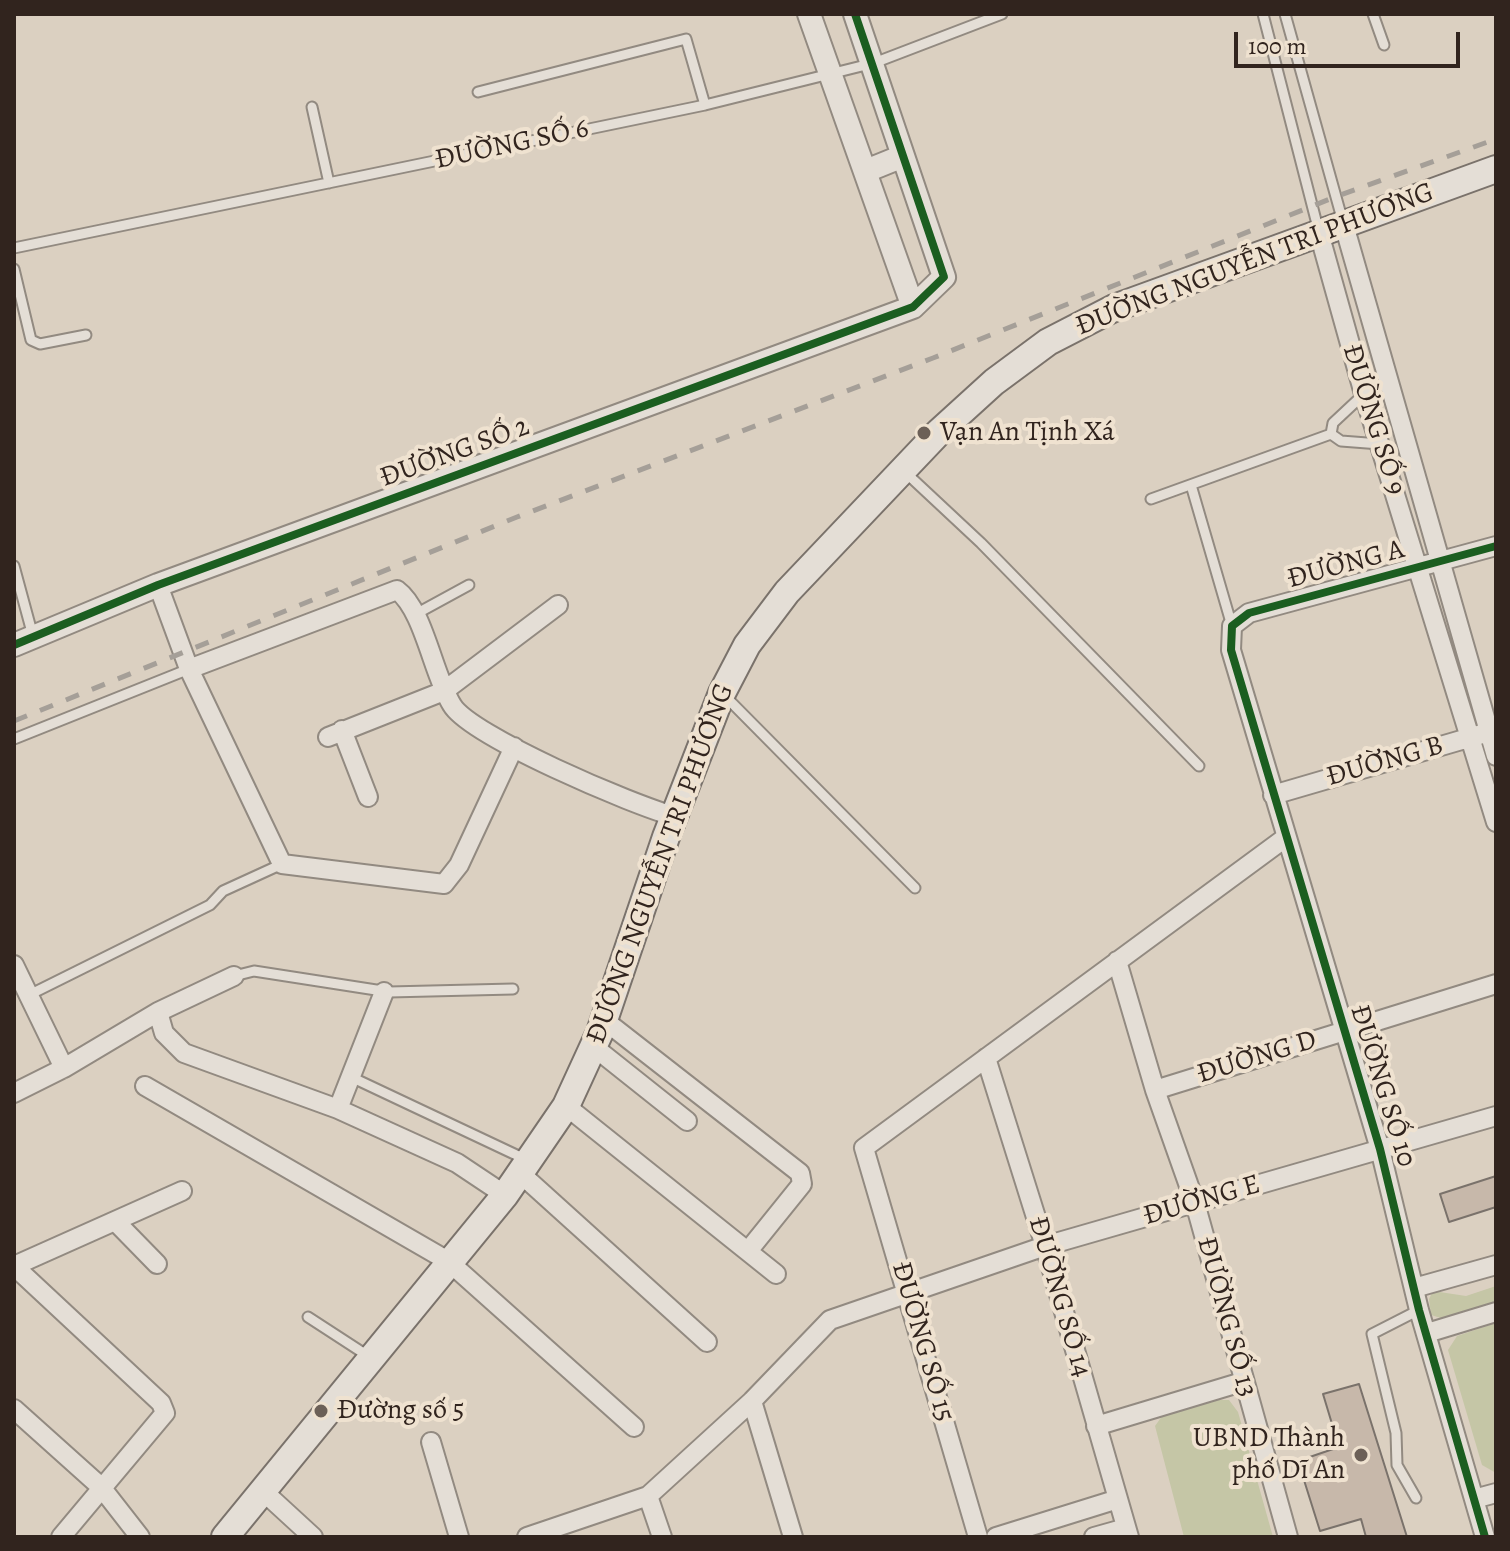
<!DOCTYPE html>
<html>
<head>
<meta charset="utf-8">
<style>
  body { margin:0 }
  #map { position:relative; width:1510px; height:1551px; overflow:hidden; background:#dbd0c1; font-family:Alegreya,serif }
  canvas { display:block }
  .frame { position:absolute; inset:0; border:16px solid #31241e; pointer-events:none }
  .scale { position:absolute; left:1234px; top:32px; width:226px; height:36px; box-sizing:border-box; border:4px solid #31241e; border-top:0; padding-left:10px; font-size:24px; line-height:28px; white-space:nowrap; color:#31241e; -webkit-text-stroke:6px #efe2d0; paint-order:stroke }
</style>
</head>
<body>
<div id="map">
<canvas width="1510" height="1551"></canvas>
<div class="frame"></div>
<div class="scale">100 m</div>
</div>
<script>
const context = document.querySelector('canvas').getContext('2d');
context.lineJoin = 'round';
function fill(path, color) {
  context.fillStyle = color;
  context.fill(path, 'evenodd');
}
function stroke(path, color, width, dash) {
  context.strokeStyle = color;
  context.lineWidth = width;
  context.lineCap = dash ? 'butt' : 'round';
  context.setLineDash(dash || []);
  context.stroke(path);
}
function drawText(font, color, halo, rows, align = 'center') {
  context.font = font + ' Alegreya,serif';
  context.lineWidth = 8;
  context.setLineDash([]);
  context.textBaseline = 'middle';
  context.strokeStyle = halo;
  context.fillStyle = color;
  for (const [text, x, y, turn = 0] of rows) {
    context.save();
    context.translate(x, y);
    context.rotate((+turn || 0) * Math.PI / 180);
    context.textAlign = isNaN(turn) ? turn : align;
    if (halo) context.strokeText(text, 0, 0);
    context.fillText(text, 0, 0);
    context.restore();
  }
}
fill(new Path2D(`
  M1496,1286V1305L1444,1319L1431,1315L1429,1299L1433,1291L1466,1296Z
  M1496,1323V1473L1482,1465L1448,1350L1457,1336Z
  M1211,1400H1229L1238,1412L1273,1537H1184L1155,1426L1165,1412Z`), '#c5c6a6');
const building = new Path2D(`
  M1496,1176V1207L1449,1222L1440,1194Z
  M1359,1384L1407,1537H1366L1361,1519L1320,1531L1298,1461L1339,1447L1323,1394Z`);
fill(building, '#c7b8aa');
stroke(building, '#7a726b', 2);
const service = new Path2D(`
  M1263,14L1319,232
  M1285,14L1343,222
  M1373,14L1384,45
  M478,92L686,39L705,105
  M312,107L329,183
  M14,248L705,105L874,63L1002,14
  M14,269L31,340L40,344L86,335
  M1331,434L1333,423L1364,394
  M1331,434L1341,441L1380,444
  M905,472L981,543L1199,766
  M1191,485L1232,626
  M1151,499L1331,434
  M14,566L33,636
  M414,615L469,585
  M724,695L915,888
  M14,739L189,669
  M234,976L254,971L389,992L513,989
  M29,995L210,905L223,891L282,864
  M351,1077L527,1160
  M308,1317L368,1356
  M1416,1498L1397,1465L1396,1433L1372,1334L1419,1310`);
const minor = new Path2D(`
  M1344,225L1496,756
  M1319,233L1364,394L1496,822
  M158,585L189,669L282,864L444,884L459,865L514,747
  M189,669L397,590C424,610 433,675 452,705C470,736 635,806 674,816
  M342,730L368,797
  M328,737L444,691L558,605
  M1273,795L1482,734
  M1117,961L1155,1090L1195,1203L1288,1537
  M14,965L64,1068L14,1093
  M158,1012L164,1033L184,1053L338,1109L457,1163L505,1195
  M604,1020L800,1173L802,1184L748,1251
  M594,1047L687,1121
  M986,1058L1045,1246L1129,1537
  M64,1068L158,1012L234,976
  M145,1086L448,1261L634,1427
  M1155,1090L1496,984
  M566,1106L776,1274
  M338,1109L384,992
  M521,1174L707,1342
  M115,1221L157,1264
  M14,1266L161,1403L165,1413L61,1537
  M14,1266L182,1191
  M1414,1288L1496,1265
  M1427,1333L1496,1312
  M752,1401L793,1537
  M14,1409L101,1487L140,1537
  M1096,1426L1242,1382
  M431,1442L459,1537
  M264,1492L313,1537
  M648,1496L662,1537
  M1474,1499L1496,1493
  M527,1537L648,1496L752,1401L830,1320L1045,1246L1496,1116
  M978,1537L864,1148L1285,838
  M996,1537L1118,1499
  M1094,1537L1126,1528
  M1485,1537L1419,1310L1380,1149L1231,650L1232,626L1249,613L1496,546`);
const tertiary = new Path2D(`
  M809,14L913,307
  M866,171L903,156
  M14,645L158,585L913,307L944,277L855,14`);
const secondary = new Path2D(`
  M225,1537L505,1195L566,1106L600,1032L666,837L722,693L747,645L787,592L939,432L994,382L1048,342L1114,308L1496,169`);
stroke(service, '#928a81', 13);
stroke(minor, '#928a81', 22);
stroke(tertiary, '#928a81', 26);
stroke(secondary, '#7a726b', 30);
stroke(service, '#e4ded6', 9);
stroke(minor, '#e4ded6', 18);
stroke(tertiary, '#e4ded6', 22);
stroke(secondary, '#e4ded6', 26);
stroke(new Path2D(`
  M14,721L517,517L933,358L1335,197L1496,139`), '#a59f98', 5, [14, 14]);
stroke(new Path2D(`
  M14,645L158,585L913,307L944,277L855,14
  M1485,1537L1419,1310L1380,1149L1231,650L1232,626L1249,613L1496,546`), '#1b5e20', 8);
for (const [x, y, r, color] of [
  [924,433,8,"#6c6057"],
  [321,1411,8,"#6c6057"],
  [1361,1455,8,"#6c6057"]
]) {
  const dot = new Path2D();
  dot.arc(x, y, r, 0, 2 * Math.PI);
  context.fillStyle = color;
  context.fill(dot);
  stroke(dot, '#efe2d0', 3);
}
drawText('28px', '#31241e', '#efe2d0', [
  ["ĐƯỜNG SỐ 6",512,145,-12],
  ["ĐƯỜNG NGUYỄN TRI PHƯƠNG",1255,260,-21],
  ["ĐƯỜNG SỐ 9",1373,420,73],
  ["ĐƯỜNG SỐ 2",455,453,-20],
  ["ĐƯỜNG A",1346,565,-15],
  ["ĐƯỜNG B",1385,762,-16],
  ["ĐƯỜNG NGUYỄN TRI PHƯƠNG",661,864,-70],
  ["ĐƯỜNG D",1257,1058,-17],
  ["ĐƯỜNG SỐ 10",1382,1086,73],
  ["ĐƯỜNG E",1202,1201,-16],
  ["ĐƯỜNG SỐ 14",1059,1297,74],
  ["ĐƯỜNG SỐ 13",1226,1317,75],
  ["ĐƯỜNG SỐ 15",922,1342,74]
]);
drawText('28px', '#31241e', '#efe2d0', [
  ["Vạn An Tịnh Xá",940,433],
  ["Đường số 5",337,1411],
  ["UBND Thành",1345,1439,"right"],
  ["phố Dĩ An",1345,1471,"right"]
], 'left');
</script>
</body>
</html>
